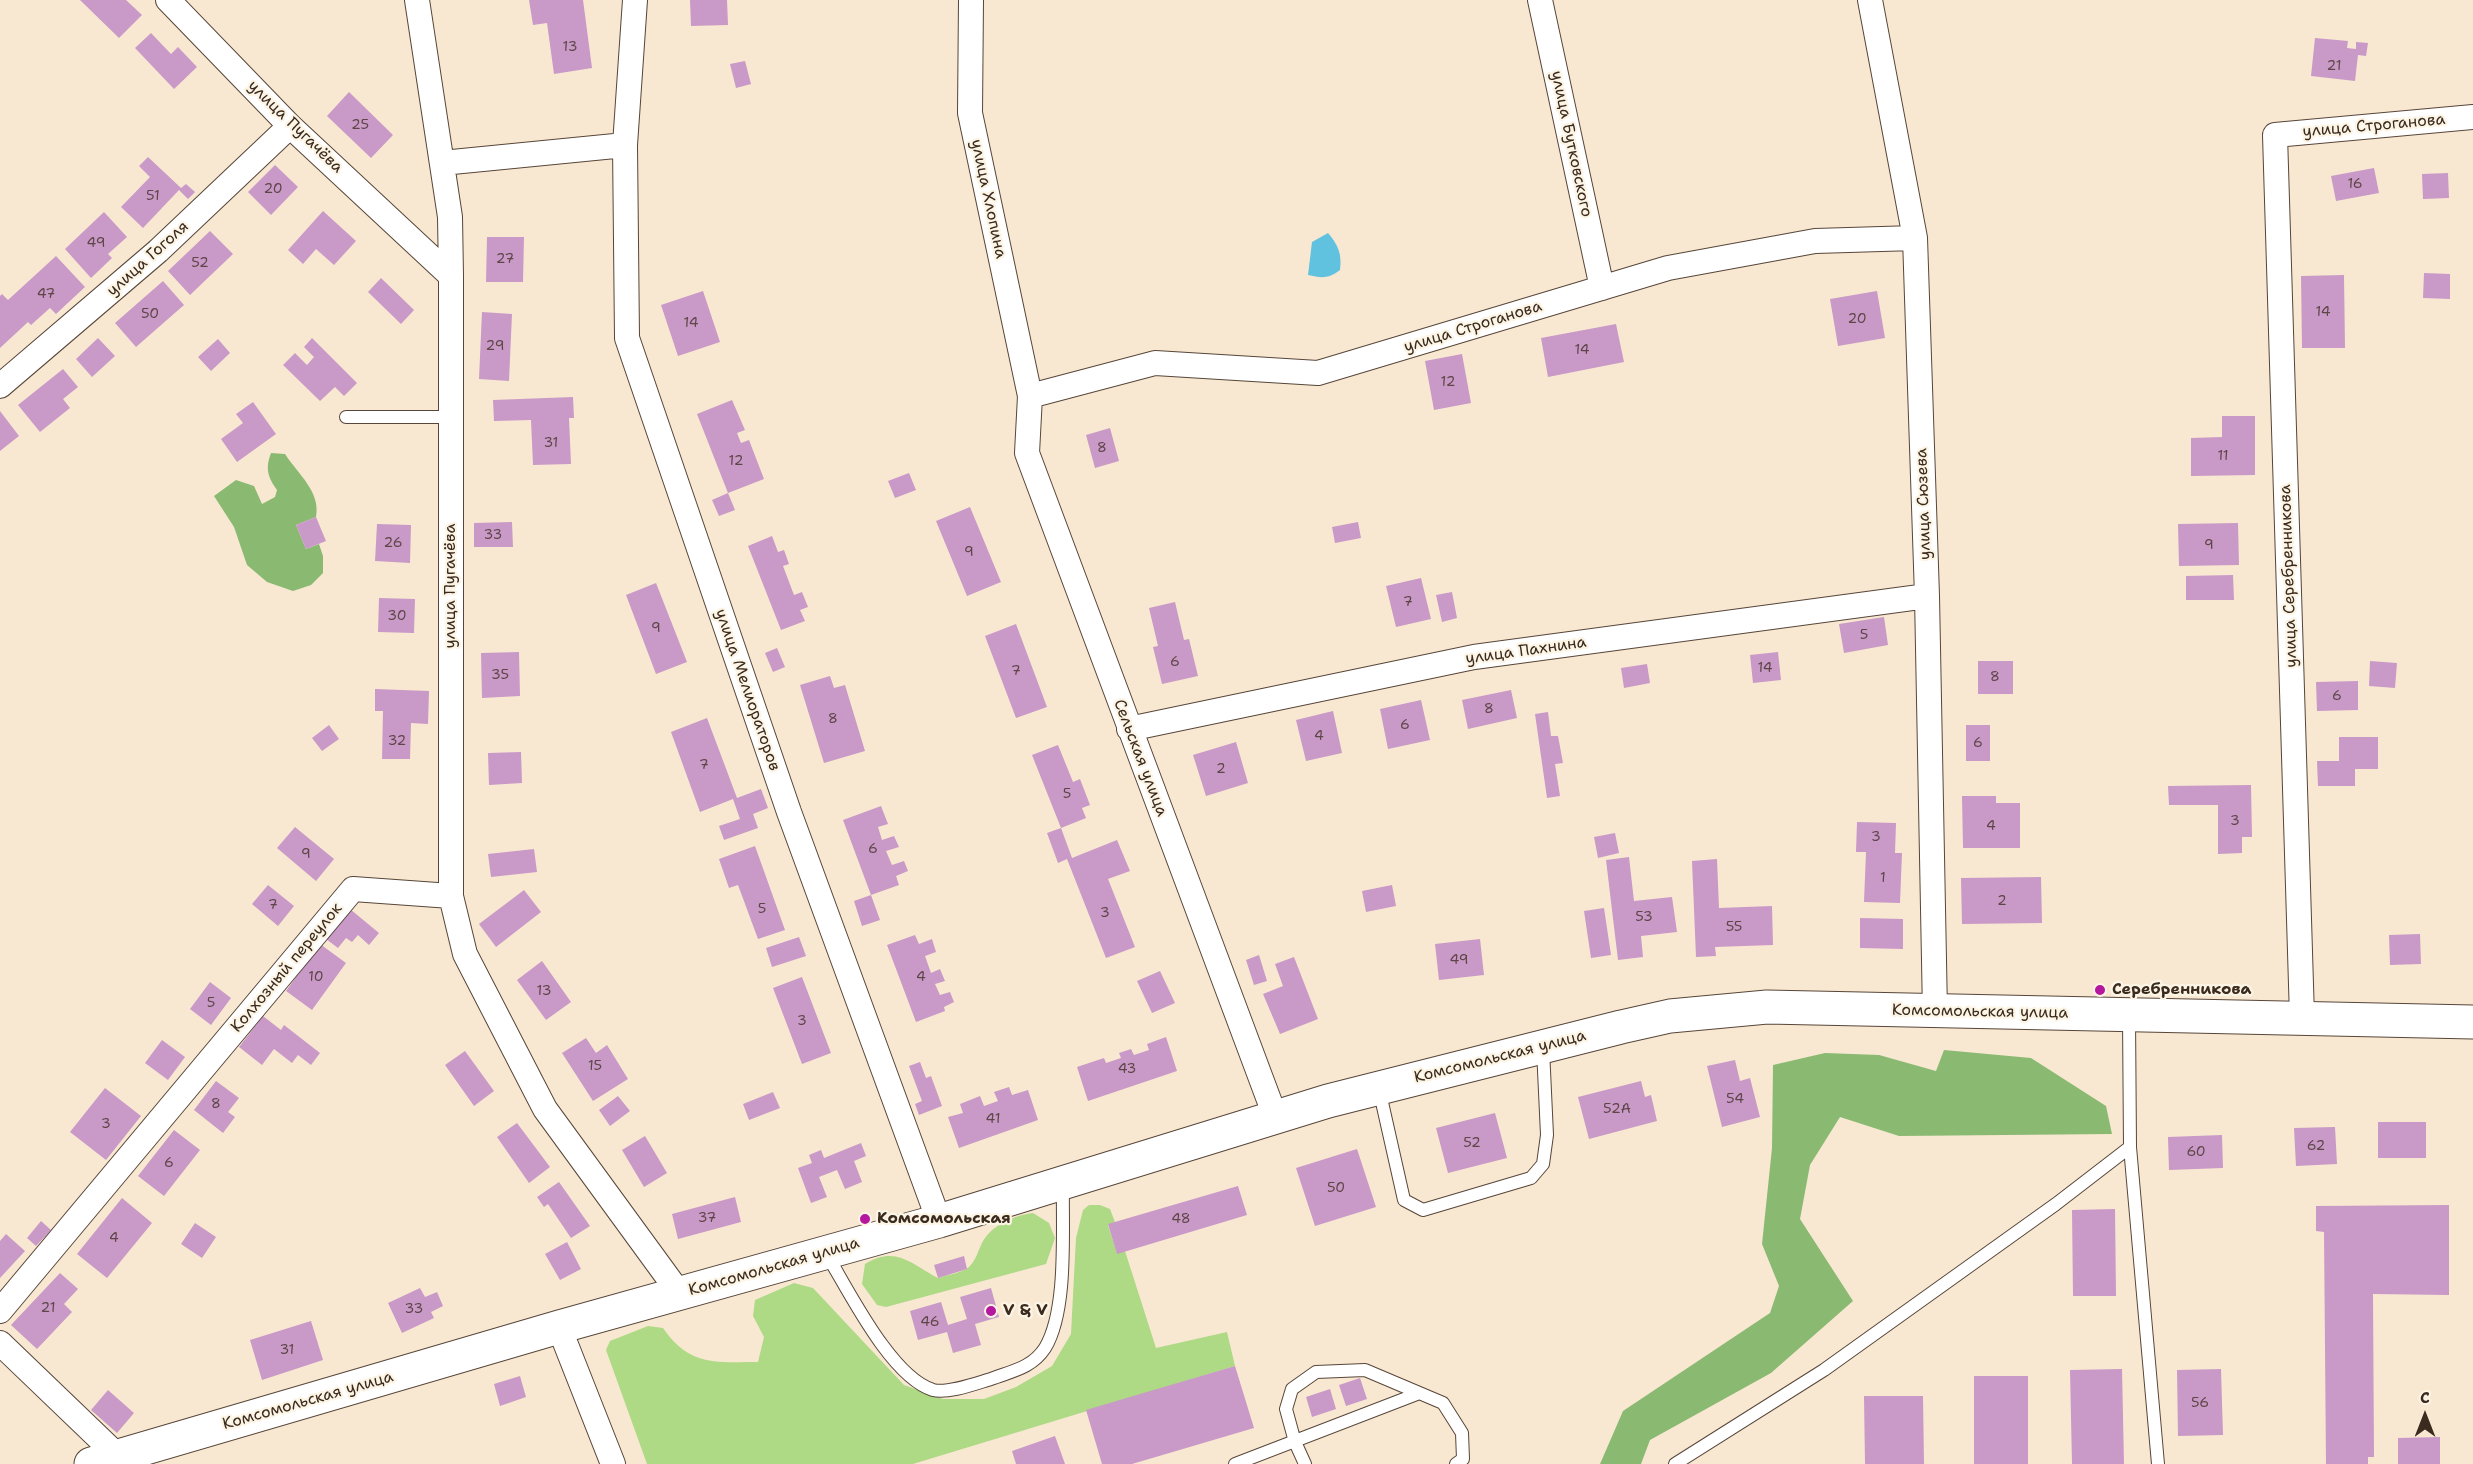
<!DOCTYPE html>
<html>
<head>
<meta charset="utf-8">
<style>
  body { margin:0 }
  #map { position:relative; width:2473px; height:1464px; overflow:hidden; background:#f8e8d2; font-family:"Shantell Sans",sans-serif }
  canvas { display:block }
  .north { position:absolute; left:2395px; top:1386px; width:60px; height:60px; -webkit-text-stroke:4px #fcf5e5; paint-order:stroke; rotate:0deg; font-size:16px; font-weight:700; line-height:24px; text-align:center; color:#3b2a1e }
  .north::after { content:''; display:block; margin:auto; width:21px; height:27px; background:#3b2a1e; clip-path:polygon(50% 0,100% 100%,50% 72%,0 100%) }
</style>
</head>
<body>
<div id="map">
<canvas width="2473" height="1464"></canvas>
<div class="north">С</div>
</div>
<script>
const context = document.querySelector('canvas').getContext('2d');
context.lineJoin = 'round';
function fill(path, color) {
  context.fillStyle = color;
  context.fill(path, 'evenodd');
}
function stroke(path, color, width, dash) {
  context.strokeStyle = color;
  context.lineWidth = width;
  context.lineCap = dash ? 'butt' : 'round';
  context.setLineDash(dash || []);
  context.stroke(path);
}
function drawText(font, color, halo, rows, align = 'center') {
  context.font = font + ' "Shantell Sans",sans-serif';
  context.lineWidth = 4.5;
  context.setLineDash([]);
  context.textBaseline = 'middle';
  context.strokeStyle = halo;
  context.fillStyle = color;
  for (const [text, x, y, turn = 0] of rows) {
    context.save();
    context.translate(x, y);
    context.rotate((+turn || 0) * Math.PI / 180);
    context.textAlign = isNaN(turn) ? turn : align;
    if (halo) context.strokeText(text, 0, 0);
    context.fillText(text, 0, 0);
    context.restore();
  }
}
fill(new Path2D(`
  M1089,1205H1100L1110,1209L1115,1222L1108,1225L1117,1253L1125,1251L1156,1348L1227,1332L1235,1366L913,1464H647L606,1350L610,1341L648,1326L663,1328C690,1367 716,1362 758,1362L764,1337L753,1316L755,1300L794,1283L813,1288L904,1385L943,1399H984L1016,1387L1052,1366L1071,1334L1076,1238L1083,1210Z
  M1033,1213L1049,1223L1055,1238L1046,1264L886,1307L877,1305L862,1284L865,1264C896,1245 911,1264 938,1278C946,1275 962,1273 969,1267C976,1260 978,1251 982,1243C991,1225 1015,1215 1033,1213Z`), '#aed985');
fill(new Path2D(`
  M271,453L285,454C298,474 321,492 316,517L296,525L306,549L319,544L323,556V573L311,585L293,591L267,582L247,565L234,527L214,496L236,480L254,486L262,504L275,497L277,490C268,477 265,469 271,453Z
  M1944,1050L2031,1058L2106,1106L2112,1134L1899,1136L1840,1117L1810,1165L1800,1219L1853,1301L1771,1373L1650,1440L1641,1464H1600L1623,1411L1770,1313L1779,1286L1762,1244L1772,1148L1773,1065L1825,1053L1879,1055L1936,1071Z`), '#8ab972');
fill(new Path2D(`
  M1328,233C1338,245 1342,253 1340,270C1329,279 1321,278 1308,275L1312,242Z`), '#60c2df');
fill(new Path2D(`
  M80,0H126L142,15L119,38Z
  M529,0H583L592,68L554,74L547,23L533,25Z
  M690,0H727L728,25L691,26Z
  M151,33L171,54L178,47L197,67L174,89L135,48Z
  M2315,38L2348,41L2347,48L2356,49V42L2368,43L2366,56L2358,55L2355,81L2311,76Z
  M745,61L751,84L736,88L730,64Z
  M349,92L393,135L371,158L327,116Z
  M148,157L181,188L186,184L195,192L188,199L179,190L143,228L121,207L150,177L139,166Z
  M275,165L298,187L271,215L248,192Z
  M2374,168L2379,193L2336,201L2331,176Z
  M2448,173L2449,198L2423,199L2422,174Z
  M323,211L356,241L334,265L316,249L303,264L288,250Z
  M104,212L127,237L108,254L112,258L91,278L65,249Z
  M210,231L233,254L190,295L168,271Z
  M487,237H524L523,282H486Z
  M56,256L85,287L56,314L50,308L31,325L28,322L0,348V296L2,294L8,300Z
  M2424,273L2450,274V299L2423,298Z
  M2344,275L2345,348H2302L2301,276Z
  M381,278L414,310L401,324L368,292Z
  M163,281L184,305L136,347L115,323Z
  M703,291L720,342L678,356L661,305Z
  M1877,291L1885,338L1838,346L1830,299Z
  M482,312L512,314L509,381L479,379Z
  M1616,324L1624,362L1548,377L1541,338Z
  M98,338L115,356L92,377L76,359Z
  M312,338L357,383L344,396L335,387L320,401L283,365L295,353L307,365L314,357L304,347Z
  M218,339L230,353L211,371L198,357Z
  M1462,354L1471,403L1434,410L1425,361Z
  M63,369L78,387L63,399L70,408L40,432L18,405Z
  M573,397L574,418H569L571,464L533,465L531,420L494,421L493,400Z
  M732,400L745,430L737,433L741,443L749,440L764,479L728,493L697,414Z
  M253,402L276,434L237,462L221,439L243,423L236,414Z
  M0,411L19,436L0,451Z
  M2222,416H2255V475L2191,476V438L2222,437Z
  M1110,428L1119,461L1095,468L1086,435Z
  M909,473L916,490L895,498L888,481Z
  M728,493L735,510L719,516L712,500Z
  M970,507L1001,582L967,596L936,521Z
  M316,517L326,541L306,549L296,525Z
  M512,522L513,547H474V523Z
  M1358,522L1361,538L1335,543L1332,527Z
  M2238,523L2239,565L2179,566L2178,524Z
  M377,524L411,525L410,563L375,561Z
  M772,536L778,552L784,550L789,564L783,566L794,595L802,592L808,607L800,610L805,621L781,630L748,546Z
  M2233,575L2234,600H2186V576Z
  M1421,578L1431,619L1396,627L1386,586Z
  M656,583L687,662L656,674L626,595Z
  M1452,592L1457,618L1442,622L1436,595Z
  M379,598L415,599L414,633L378,632Z
  M1175,602L1184,640L1189,639L1198,676L1162,684L1153,647L1158,646L1149,608Z
  M1884,617L1888,645L1844,653L1839,624Z
  M1016,624L1047,707L1016,718L985,636Z
  M777,648L785,667L773,672L765,653Z
  M519,652L520,696L482,698L481,653Z
  M1778,652L1781,680L1753,683L1750,655Z
  M1978,661H2013V694H1978Z
  M2370,661L2397,663L2395,688L2369,686Z
  M1647,664L1650,683L1624,688L1621,668Z
  M830,676L834,688L845,685L865,751L824,763L800,685Z
  M2358,681V710L2317,711L2316,682Z
  M375,689L429,691L428,724L411,723L410,759H382L383,711H375Z
  M1511,690L1517,718L1468,729L1462,700Z
  M1421,700L1430,740L1388,749L1380,709Z
  M1333,711L1342,753L1306,761L1296,720Z
  M1548,712L1551,736H1558L1563,763L1555,764L1560,796L1547,798L1535,714Z
  M707,718L737,798L761,789L768,808L753,814L758,828L724,840L719,826L740,819L733,799L700,812L671,732Z
  M329,725L339,739L322,751L312,738Z
  M1966,725H1990V761H1966Z
  M2339,737H2378V769H2355V786H2318L2317,761H2339Z
  M1236,742L1248,783L1206,796L1193,755Z
  M1058,745L1073,782L1080,779L1090,805L1082,808L1086,818L1061,828L1032,755Z
  M521,752L522,783L489,785L488,753Z
  M2251,785L2252,837H2242V853L2218,854V805H2169L2168,786Z
  M1962,796H1996V803H2020V848H1963Z
  M881,806L888,824L878,827L882,840L894,836L899,847L886,851L892,865L904,861L908,871L896,876L899,885L871,895L843,820Z
  M1857,822L1896,823L1895,853H1902L1900,903L1864,902L1866,852H1856Z
  M295,827L334,859L316,881L277,848Z
  M1061,828L1072,858L1117,840L1130,871L1108,879L1135,947L1106,958L1067,859L1058,863L1047,833Z
  M1615,833L1619,853L1598,858L1594,837Z
  M755,846L785,930L758,939L738,885L729,888L719,859Z
  M534,849L537,872L491,877L488,854Z
  M1629,857L1634,901L1672,897L1677,932L1641,936L1643,957L1618,960L1606,860Z
  M1717,859L1719,908L1772,906L1773,945L1715,947L1716,956L1696,957L1692,861Z
  M2041,877L2042,923L1962,924L1961,878Z
  M268,885L294,906L278,926L252,904Z
  M1392,885L1396,906L1366,912L1362,891Z
  M524,890L541,912L496,947L479,924Z
  M871,895L880,920L862,926L854,901Z
  M1604,908L1611,955L1591,958L1584,911Z
  M350,909L379,933L369,945L358,935L352,942L346,938L338,948L326,939Z
  M1860,918L1903,919V949L1860,948Z
  M2420,934L2421,964L2390,965L2389,935Z
  M915,935L919,944L932,939L936,952L925,956L931,973L940,969L945,981L935,984L940,995L950,992L954,1002L944,1007L945,1011L916,1022L887,945Z
  M799,937L806,956L772,967L766,948Z
  M1480,939L1484,975L1439,980L1435,944Z
  M320,944L346,963L312,1010L286,991Z
  M1259,955L1267,981L1254,985L1246,960Z
  M1294,957L1318,1019L1280,1034L1263,994L1283,986L1275,964Z
  M542,961L571,1002L546,1020L517,980Z
  M1160,971L1175,1003L1152,1013L1137,981Z
  M802,977L831,1053L802,1064L773,988Z
  M210,982L231,998L211,1025L190,1009Z
  M263,1016L281,1030L284,1025L320,1053L311,1065L298,1055L292,1063L274,1049L262,1065L239,1047Z
  M1166,1037L1177,1071L1088,1101L1077,1067L1104,1058L1106,1063L1121,1058L1119,1053L1131,1049L1134,1055L1149,1050L1147,1044Z
  M586,1038L596,1053L607,1045L628,1079L593,1101L562,1053Z
  M162,1040L185,1057L168,1080L145,1063Z
  M465,1051L494,1091L474,1106L445,1065Z
  M1735,1060L1740,1081L1750,1078L1760,1117L1722,1127L1707,1066Z
  M920,1062L926,1078L931,1076L942,1106L919,1115L915,1104L922,1101L909,1066Z
  M216,1081L239,1098L228,1112L235,1117L223,1133L194,1110Z
  M1641,1081L1645,1097L1651,1095L1657,1121L1589,1139L1578,1097Z
  M1009,1087L1012,1095L1028,1090L1038,1120L959,1148L948,1117L963,1113L960,1104L980,1096L984,1106L998,1101L994,1092Z
  M105,1088L141,1116L106,1160L70,1132Z
  M773,1092L780,1108L749,1120L743,1104Z
  M618,1096L630,1111L610,1126L599,1110Z
  M1495,1113L1507,1158L1448,1173L1436,1128Z
  M2378,1122H2426V1158H2378Z
  M517,1123L550,1167L529,1183L497,1137Z
  M2335,1127L2337,1164L2296,1166L2294,1128Z
  M174,1130L200,1150L164,1196L138,1176Z
  M2222,1135L2223,1168L2169,1170L2168,1137Z
  M645,1136L667,1173L644,1187L622,1150Z
  M861,1143L866,1156L854,1161L862,1182L845,1189L837,1170L819,1177L827,1197L811,1203L798,1168L812,1163L809,1155L821,1150L824,1158Z
  M1357,1149L1376,1207L1315,1226L1296,1168Z
  M559,1182L590,1226L571,1238L548,1204L544,1207L537,1197Z
  M1238,1186L1247,1215L1117,1254L1108,1224Z
  M735,1197L741,1222L678,1239L672,1214Z
  M122,1198L152,1223L107,1278L77,1254Z
  M2449,1205V1295L2373,1294L2374,1457H2368V1464H2326L2324,1232L2316,1231V1206Z
  M2115,1209L2116,1296H2073L2072,1210Z
  M41,1221L51,1230L36,1246L27,1238Z
  M195,1223L216,1237L202,1258L181,1244Z
  M6,1234L25,1251L0,1278V1241Z
  M567,1242L581,1269L560,1280L545,1254Z
  M964,1256L967,1269L938,1278L934,1265Z
  M60,1273L78,1289L64,1304L72,1312L37,1349L11,1325Z
  M420,1288L425,1297L437,1292L443,1306L431,1312L434,1318L402,1333L388,1303Z
  M991,1288L999,1317L975,1324L981,1345L953,1353L947,1332L918,1340L910,1311L941,1302L948,1325L967,1319L960,1297Z
  M311,1321L323,1360L262,1380L250,1340Z
  M1235,1366L1254,1428L1132,1464H1102L1086,1410Z
  M2122,1369L2124,1464H2072L2070,1370Z
  M2221,1369L2223,1435L2178,1436L2177,1370Z
  M520,1376L526,1397L500,1406L494,1384Z
  M1974,1376H2028V1464H1974Z
  M1360,1378L1367,1399L1346,1406L1339,1385Z
  M1330,1389L1336,1409L1312,1417L1306,1397Z
  M108,1390L134,1413L117,1433L91,1410Z
  M1864,1396H1923L1924,1464H1865Z
  M1055,1436L1065,1464H1016L1012,1451Z
  M2440,1437V1464H2398V1438Z`), '#c999c7');
const service = new Path2D(`
  M346,417H451
  M2129,1016L2130,1147L2158,1464
  M1379,1089L1404,1200L1423,1210L1531,1178L1543,1164L1547,1135L1543,1049
  M827,1255C849,1291 891,1377 933,1390C948,1394 977,1383 991,1379C1012,1371 1032,1368 1045,1348C1068,1310 1062,1230 1063,1185
  M1235,1464L1417,1394
  M1305,1464L1295,1442L1286,1409L1292,1389L1316,1372L1365,1370L1443,1403L1462,1433L1463,1459L1456,1464
  M1675,1464L1824,1370L2056,1204L2130,1147`);
const minor = new Path2D(`
  M168,0L290,126L451,276V896L465,954L545,1109L680,1294
  M417,0L450,217L451,276
  M635,0L625,145L627,338L789,812L939,1221
  M971,0L970,113L1030,396L1027,453L1275,1116
  M1540,0L1602,288
  M1870,0L1915,238L1927,596L1935,1012
  M442,163L625,145
  M0,386L158,251L290,126
  M1030,396L1155,363L1318,373L1668,268L1815,241L1915,238
  M1129,729L1474,657L1927,596
  M2302,1017L2275,135L2473,117
  M0,1311L353,889L451,896
  M559,1327L613,1464
  M0,1343L126,1464`);
const secondary = new Path2D(`
  M91,1464L559,1327L939,1221L1328,1101L1621,1027L1670,1016L1767,1007L2473,1022`);
stroke(service, '#574639', 14);
stroke(minor, '#574639', 26);
stroke(secondary, '#574639', 35);
stroke(service, '#fff', 12);
stroke(minor, '#fff', 24);
stroke(secondary, '#fff', 33);
for (const [x, y, r, color] of [
  [2100,990,6,"#b5179e"],
  [865,1219,6,"#b5179e"],
  [991,1311,6,"#b5179e"]
]) {
  const dot = new Path2D();
  dot.arc(x, y, r, 0, 2 * Math.PI);
  context.fillStyle = color;
  context.fill(dot);
  stroke(dot, '#fcf5e5', 2);
}
drawText('14px', '#5e4648', null, [
  ["13",570,47],
  ["21",2334,66],
  ["25",360,125],
  ["16",2355,184],
  ["20",273,189],
  ["51",153,196],
  ["49",96,243],
  ["27",505,259],
  ["52",200,263],
  ["47",46,294],
  ["14",2323,312],
  ["50",150,314],
  ["20",1857,319],
  ["14",691,323],
  ["29",495,346],
  ["14",1582,350],
  ["12",1448,382],
  ["31",551,443],
  ["8",1102,448],
  ["11",2223,456],
  ["12",736,461],
  ["33",493,535],
  ["26",393,543],
  ["9",2209,545],
  ["9",969,552],
  ["7",1408,602],
  ["30",397,616],
  ["9",656,628],
  ["5",1864,635],
  ["6",1175,662],
  ["14",1765,668],
  ["7",1016,671],
  ["35",500,675],
  ["8",1995,677],
  ["6",2337,696],
  ["8",1489,709],
  ["8",833,719],
  ["6",1405,725],
  ["4",1319,736],
  ["32",397,741],
  ["6",1978,743],
  ["7",704,765],
  ["2",1221,769],
  ["5",1067,794],
  ["3",2235,821],
  ["4",1991,826],
  ["3",1876,837],
  ["6",873,849],
  ["9",306,854],
  ["1",1883,878],
  ["2",2002,901],
  ["7",273,905],
  ["5",762,909],
  ["3",1105,913],
  ["53",1644,917],
  ["55",1734,927],
  ["49",1459,960],
  ["10",316,977],
  ["4",921,977],
  ["13",544,991],
  ["5",211,1003],
  ["3",802,1021],
  ["15",595,1066],
  ["43",1127,1069],
  ["54",1735,1099],
  ["8",216,1104],
  ["52А",1617,1109],
  ["41",993,1119],
  ["3",106,1124],
  ["52",1472,1143],
  ["62",2316,1146],
  ["60",2196,1152],
  ["6",169,1163],
  ["50",1336,1188],
  ["37",707,1218],
  ["48",1181,1219],
  ["4",114,1238],
  ["21",48,1308],
  ["33",414,1309],
  ["46",930,1322],
  ["31",287,1350],
  ["56",2200,1403]
]);
drawText('16px', '#3b2a1e', '#fcf5e5', [
  ["улица Строганова",2374,126,-5],
  ["улица Пугачёва",295,127,44],
  ["улица Бутковского",1571,144,78],
  ["улица Хлопина",988,199,78],
  ["улица Гоголя",148,259,-42],
  ["улица Строганова",1473,327,-17],
  ["улица Сюзева",1924,504,-92],
  ["улица Серебренникова",2289,576,-92],
  ["улица Пугачёва",451,586,-90],
  ["улица Пахнина",1526,651,-8],
  ["улица Мелиораторов",747,690,71],
  ["Сельская улица",1140,758,69],
  ["Колхозный переулок",287,968,-50],
  ["Комсомольская улица",1980,1012,1],
  ["Комсомольская улица",1500,1057,-14],
  ["Комсомольская улица",774,1267,-16],
  ["Комсомольская улица",308,1401,-16]
]);
drawText('bold 16px', '#3b2a1e', '#fcf5e5', [
  ["Серебренникова",2112,990],
  ["Комсомольская",877,1219],
  ["V & V",1003,1311]
], 'left');
</script>
</body>
</html>
